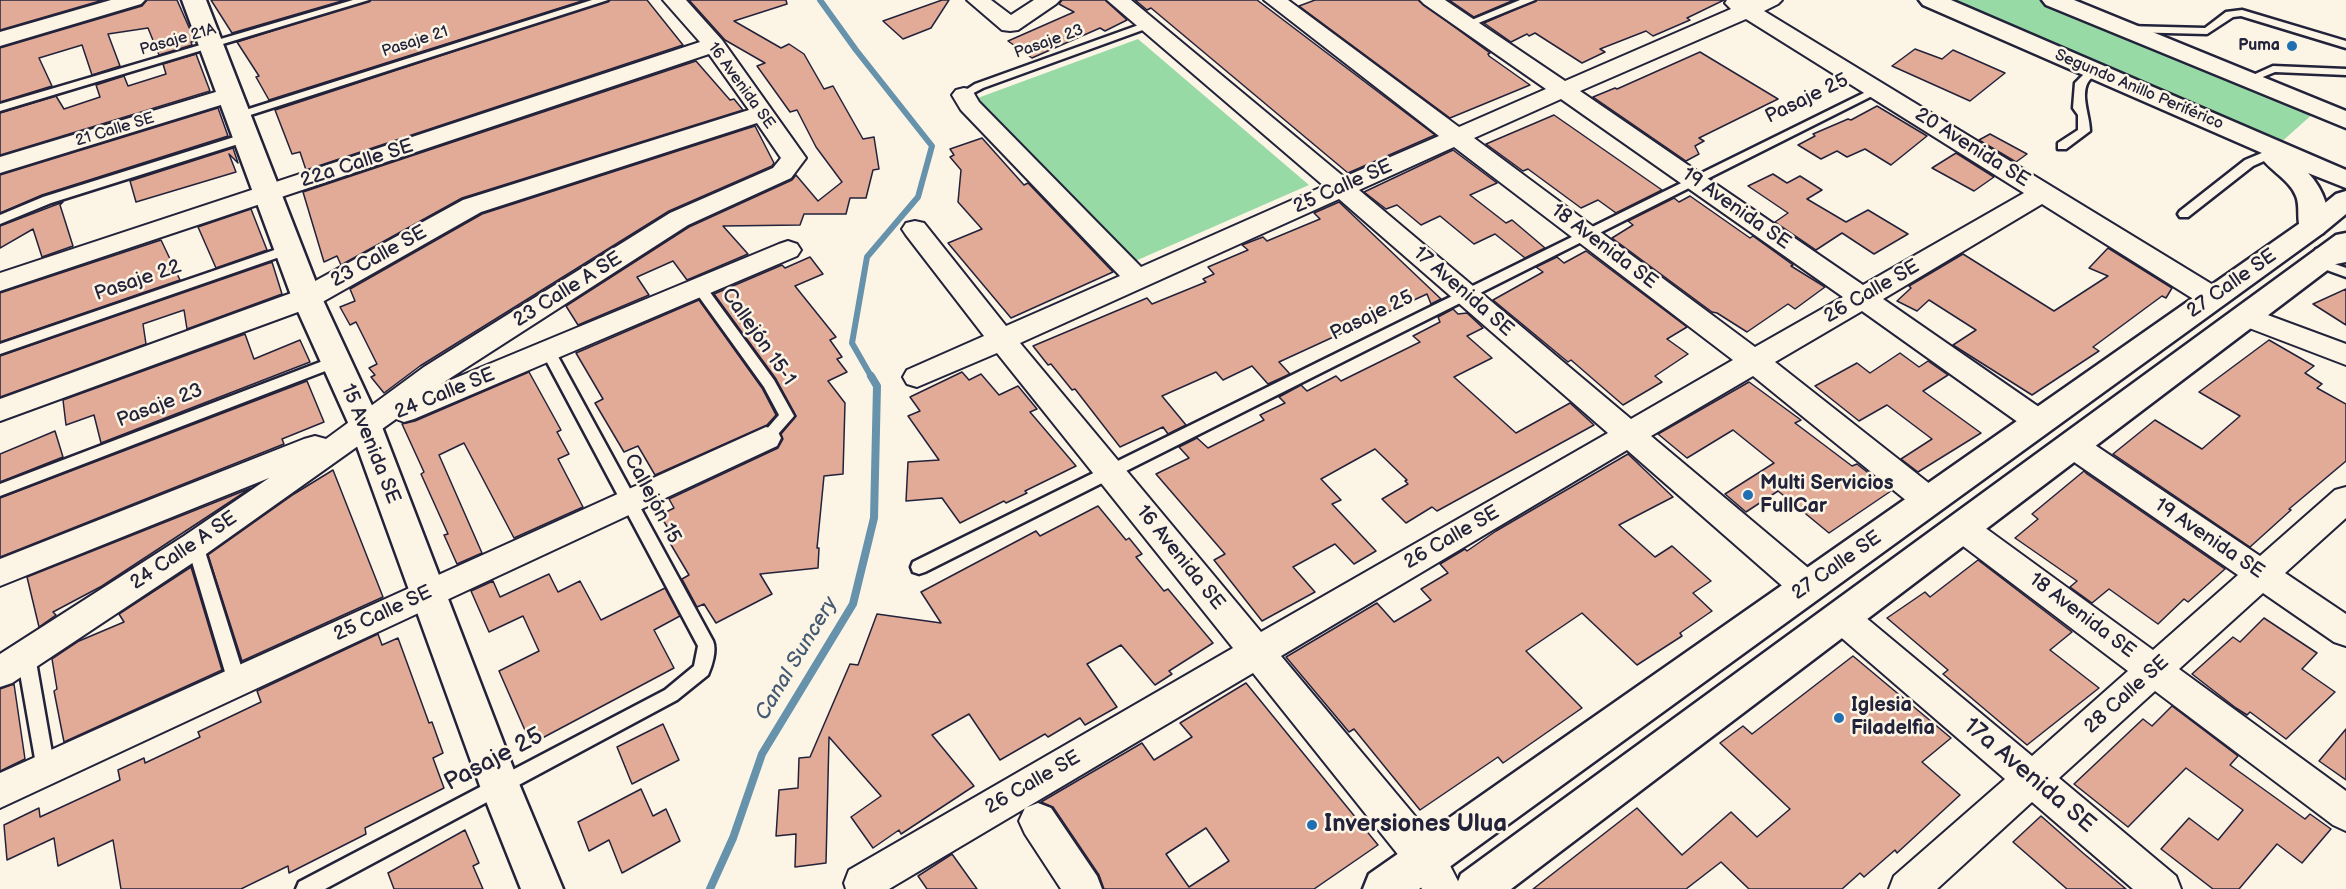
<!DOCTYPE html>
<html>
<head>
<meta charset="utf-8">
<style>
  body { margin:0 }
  canvas { display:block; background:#fcf5e5 }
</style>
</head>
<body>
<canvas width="2346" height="889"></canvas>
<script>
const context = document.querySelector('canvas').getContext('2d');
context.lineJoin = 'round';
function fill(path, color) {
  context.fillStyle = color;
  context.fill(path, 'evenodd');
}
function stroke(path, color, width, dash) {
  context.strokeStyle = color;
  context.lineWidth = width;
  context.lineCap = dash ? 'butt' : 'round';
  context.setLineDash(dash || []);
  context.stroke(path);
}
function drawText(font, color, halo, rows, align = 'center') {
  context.font = font + ' "Balsamiq Sans",sans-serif';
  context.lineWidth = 5;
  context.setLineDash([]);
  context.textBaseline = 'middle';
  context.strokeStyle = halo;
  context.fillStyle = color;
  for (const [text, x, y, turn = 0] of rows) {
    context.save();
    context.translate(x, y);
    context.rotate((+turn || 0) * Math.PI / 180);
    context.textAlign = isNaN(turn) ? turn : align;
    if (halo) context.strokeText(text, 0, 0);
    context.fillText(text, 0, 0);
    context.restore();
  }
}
fill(new Path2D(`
  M1942,0H2042L2315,112L2278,145Z
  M1138,39L1309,185L1133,262L975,99Z`), '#98daa5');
stroke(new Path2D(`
  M820,0L856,50L932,146L918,197L867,257L852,343L872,378`), '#6792ac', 6);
stroke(new Path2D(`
  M710,889L733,838L762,754L853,604L874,518L877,386L871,376`), '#6792ac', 8);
const building = new Path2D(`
  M0,0H103L0,30Z
  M147,0H177L195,41L191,42L192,45L159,55L148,28L108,34L120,66L92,75L82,45L39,58L52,86L0,102V48L142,6Z
  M211,0H345L232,33Z
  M371,0H585L269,100L256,77L259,76L237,42Z
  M610,0H647L683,45L306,170L300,152L292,154L275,110Z
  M689,0H786L787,4L734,21L781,48L789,44L804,54L824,89L833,86L863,139L874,137L879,169L873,170L866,198H850L846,214H804L800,225L723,226L748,254L687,280L673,261L637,277L649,295L578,325L566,306L689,227L792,180L796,175L818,201L842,182L816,147L797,110L790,112L757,66L765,63L725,40Z
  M942,0H949L931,28L903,39L883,21Z
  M1062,0H1105L1127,20L1105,31L1100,28L1032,58L1008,41L1074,12L1059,4Z
  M1135,0H1257L1435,135L1348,173L1151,8L1147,10Z
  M1315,0H1418L1490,53L1488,54L1489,56L1530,85L1450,118L1299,6Z
  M1449,0H1514L1474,17Z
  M1537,0H1724L1687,18L1690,20L1653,36L1646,31L1600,49L1605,52L1582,63L1535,33L1529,36L1527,34L1511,42L1484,23Z
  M1915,49L1942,59L1953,50L2005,73L1970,101L1892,66Z
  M1700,52L1778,99L1699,138L1704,141L1695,146L1699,154L1686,161L1593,97L1615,88L1617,89Z
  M196,54L210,91L0,155V113L56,96L64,109L100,97L96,85L124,76L128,86L166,74L163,64Z
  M696,61L730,100L734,99L743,110L462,198L341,265L337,256L324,262L303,192Z
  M1877,106L1927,136L1891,165L1865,149L1847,157L1837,151L1821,159L1798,145L1815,136L1813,134L1848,119L1851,120Z
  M218,108L228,136L42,195L0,213V175Z
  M1554,115L1662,190L1616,213L1598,200L1581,208L1528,169L1523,171L1486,144Z
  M755,126L774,163L772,166L669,211L420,366L384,393L371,377L375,375L369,368L377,364L356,322L350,325L340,307L355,301L350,289L482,214Z
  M1990,134L2027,154L2016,162L1979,140Z
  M982,138L1024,185L1028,183L1113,272L1011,318L948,243L982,229L958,202L961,170L950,157L954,155L950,149Z
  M233,148L238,163L229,154L236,172L136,202L130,181Z
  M1453,150L1497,183L1470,195L1506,223L1512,220L1545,248L1525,258L1495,234L1474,244L1440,216L1421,225L1397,205L1386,209L1364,192Z
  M1956,153L1994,177L1974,191L1932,168Z
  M1773,174L1787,183L1800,176L1822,190L1807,199L1846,222L1868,210L1908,234L1874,254L1842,233L1816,250L1775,222L1788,213L1748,186Z
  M1690,196L1750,238L1753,236L1793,265L1791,266L1825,287L1795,309L1788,304L1747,332L1717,313L1712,312L1612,238L1633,225L1628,221L1674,198L1679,202Z
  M63,202L60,205L73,246L42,257L33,229L0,248V226Z
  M1339,202L1441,299L1431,304L1427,294L1279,362L1290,374L1268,384L1252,366L1223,380L1216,372L1162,396L1186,425L1168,434L1163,427L1120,447L1075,389L1072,390L1051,364L1048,365L1033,346L1147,298L1152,304L1206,282L1203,279L1214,274L1208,267L1248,250L1242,245L1263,237L1267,241L1320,219L1314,213Z
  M251,209L267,250L216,268L198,227Z
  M161,240L180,280L0,342V293Z
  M2108,248L2172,288L2166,298L2162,296L2093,347L2099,351L2032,395L1953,345L1976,330L1929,300L1917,311L1897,301L1911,288L1909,286L1963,254L2054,311L2108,276L2089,268Z
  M1586,251L1687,327L1667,339L1688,354L1655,376L1662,382L1623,405L1571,360L1568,362L1493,300L1543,272L1536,267L1557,257L1564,263Z
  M810,257L823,274L795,286L836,337L830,340L842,357L837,359L847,372L828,381L845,403L843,474L824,476L817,548H819L818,568L760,574L772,594L716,623L704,604L697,607L682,579L689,575L670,543L675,540L660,515L674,508L669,499L778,448L783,439L781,434L796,416L776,379L714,294L782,265L785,268Z
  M272,262L282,294L187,329L184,310L143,324L146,344L0,397V356Z
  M2346,289V325L2313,304Z
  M699,300L762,388L776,415L767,425L655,475L638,446L624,452L595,403L603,399L576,353Z
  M1453,309L1458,314L1467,313L1483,328L1467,336L1492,358L1454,377L1516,433L1570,403L1594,425L1437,511L1432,507L1406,523L1382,499L1408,484L1405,481L1407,480L1375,449L1321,479L1341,500L1332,504L1376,551L1354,564L1335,544L1293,567L1315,592L1262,621L1214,560L1225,554L1156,474L1189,458L1179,447L1197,438L1208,448L1264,420L1260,415L1285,403L1279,397L1301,385L1307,391L1336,376L1341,381L1420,342L1413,336L1440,322L1438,317Z
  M245,334L254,359L300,340L310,362L101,443L94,415L66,425L63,400Z
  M2269,340L2314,366L2305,373L2322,384L2317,388L2346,404V461L2289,509L2291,510L2250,547L2113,454L2155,420L2202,449L2240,416L2199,392Z
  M1900,353L1919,367L1928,361L1948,375L1923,391L1981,433L1918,472L1901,459L1932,439L1887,405L1859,421L1815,386L1857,363L1870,373Z
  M529,372L561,430L557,432L569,454L558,459L583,507L514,538L464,443L439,455L482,553L457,564L444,535L448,534L421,474L424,472L402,424L415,421Z
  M962,372L969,380L981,374L999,395L1018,386L1037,409L1030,412L1076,466L1025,491L1027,493L1006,503L1004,501L960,523L942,498L906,501L908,462L939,460L908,416L920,411L910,397Z
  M307,381L324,422L282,439L284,444L0,557V498Z
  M1749,382L1801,420L1795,423L1852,466L1857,464L1891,491L1829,533L1778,491L1746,512L1725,494L1774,463L1733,430L1687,458L1658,434Z
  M55,431L63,457L0,482V454Z
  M1628,454L1673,497L1619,525L1655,557L1672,546L1711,581L1693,593L1712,611L1680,633L1682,636L1637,665L1582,613L1526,651L1582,708L1503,763L1498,757L1420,810L1354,729L1349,732L1286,657L1377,603L1394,622L1431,600L1421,589L1448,573L1440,564L1465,549L1467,551L1496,531Z
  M333,470L383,597L242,661L208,555L294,494Z
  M2084,471L2087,474L2225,569L2188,602L2184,599L2158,624L2109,589L2092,603L2070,587L2077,581L2015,538L2038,519L2032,514Z
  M251,488L102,586L53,612L56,615L39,627L27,577Z
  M1098,506L1126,540L1129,538L1142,554L1136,557L1164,591L1168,589L1213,643L1169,671L1172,674L1155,685L1121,645L1087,664L1117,707L1085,725L1080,718L1048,737L1045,734L1000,760L969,714L932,735L974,786L901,834L899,830L873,848L851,817L881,796L829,737L826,863L795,867L796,834L776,836L779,790L798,788L799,758L810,757L850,664L858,665L877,614L941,623L921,592L1036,531L1040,536Z
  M1978,560L2072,632L2050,650L2099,688L2027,745L1943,674L1948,670L1887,618L1925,592L1930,597Z
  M191,567L222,670L64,742L54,691L57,689L52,659L79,641L124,622L119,614Z
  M549,574L558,592L580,581L601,620L665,588L680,616L654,630L674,668L531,744L499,671L539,651L523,616L489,632L471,591L493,581L500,597Z
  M2264,618L2317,653L2302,669L2335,692L2286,739L2250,712L2247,715L2236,708L2192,674L2233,637L2240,642Z
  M378,634L382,645L398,638L429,723L432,722L443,753L433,758L444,788L365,828L366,834L289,873L288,866L241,889H121L113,840L58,866L54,838L7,860L4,825L39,808L40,817L120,780L118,770L144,758L145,763L200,737L198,732L261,702L257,691Z
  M1853,656L1951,738L1922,762L1960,795L1897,853L1895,850L1864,877L1860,873L1842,889H1749L1721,862L1686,889H1533L1637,808L1682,855L1731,812L1757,837L1790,809L1720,743L1743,726L1752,734Z
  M1246,683L1378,845L1314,889H1104L1099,875L1053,807L1041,802L1142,743L1154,760L1192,737L1180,723ZM1206,828L1229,861L1189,887L1166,854Z
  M14,684L25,759L0,771V689Z
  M2172,706L2238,756L2230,765L2305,819L2310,814L2331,829L2302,863L2277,844L2239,889H2213L2161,849L2189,818L2218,840L2243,810L2186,768L2128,827L2074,784L2143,719L2152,726Z
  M663,724L679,760L632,784L617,747Z
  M2346,729V780L2319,761Z
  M641,789L653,816L666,809L680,841L622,873L609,840L589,851L578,822Z
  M2041,816L2083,853L2126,889H2067L2013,842Z
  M465,830L479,863L473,866L483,889H394L388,873Z
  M952,854L977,889H927L918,876Z`);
fill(building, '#e1ab97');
stroke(building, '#22223b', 1.5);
const lane = new Path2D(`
  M353,0H369L0,111V104Z
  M592,0H608L241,118L237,120L231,116L233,114Z
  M1520,0H1535L1471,26L1467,27L1462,24Z
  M2242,10L2346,41V48L2241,16L2233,17L2207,34L2126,32L2121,29L2126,26L2205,28L2226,12Z
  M1147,22L1152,25L1151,27L983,88L964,98L958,95L975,84Z
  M2273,66L2346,69V75L2275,72L2248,83L2242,80Z
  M2094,67L2100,70C2096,74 2089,79 2087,84C2081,97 2090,117 2090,131L2066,149H2058V143L2078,130V115L2073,108L2075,83L2090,68Z
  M1878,86L1884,89L1882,91L925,572L919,574L913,572L911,567L913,562Z
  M247,133L251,134V140L51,203L0,224V215L43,197Z
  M2269,150L2273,151V157L2253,166L2188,217H2180L2178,214L2180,211L2245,160Z
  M289,245L296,249L294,252L0,354V344Z
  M2318,258L2346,268V277L2313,265L2311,262L2313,259Z
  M699,282L704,284L774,380L794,416L771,442H761L759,438L779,415L764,387L692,287Z
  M548,346L555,351L713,641C717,650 712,666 708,675L677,700L325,889H296L299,882L665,690L694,666L698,646L541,351Z
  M336,356L341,357L343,361L341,365L0,496V484Z
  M195,539L201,540L203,545L246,682L243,687L237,690L231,687L228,682L187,545L189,540Z
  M26,649L32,651L35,656L55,770L52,776L46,778L40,776L37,770L17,656L20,651Z`);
const street = new Path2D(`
  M111,0H145L141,4L0,46V32Z
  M663,0H686L722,40L806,158L791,178L688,225L441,384L779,244L788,241L797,244L801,250L797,256L414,419L404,422L396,419L206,554L12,683L0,687V654L184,536L269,478L0,586V559L304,439L315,436L326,439L424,367L670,213L773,168L781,158L757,123L481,212L317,305L0,421V399L297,291L463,200L749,110L709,54L0,291V273L700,42Z
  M967,0H991L1011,15L1034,0H1060L1056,4L1018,30L1010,31L1002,30Z
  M1107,0H1131L1344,177L1439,136L1264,0H1288L1459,127L1546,89L1424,4L1420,0H1445L1565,81L1731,9L1725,3L1727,0H1782L1778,4L1764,11L2223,291L2227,298L2223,305L2213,307L2203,305L2042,204L1883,299L2049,414L2054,422L2049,430L2039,433L2029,430L1862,311L1775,362L1940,492L1945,501L1940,510L1929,513L1918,510L1753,376L1651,436L1819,577L1823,587L1819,597L1807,601L1795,597L1627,450L1281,656L1440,846L1462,889H1422L1412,872L1253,673L889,889H846L844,883L849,870L1233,648L997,353L917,387L907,384L903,377L907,370L984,336L906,235L902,229L906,223L915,221L924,223L1006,326L1120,276L961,110L952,95L956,90L964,88L972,90L979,102L1141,267L1324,186ZM1746,19L2024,193L1863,285L1580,91ZM1561,99L1843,297L1755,347L1474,138ZM1454,147L1733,360L1631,419L1359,190ZM1339,199L1608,433L1261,632L1020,343Z
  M229,88L237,90L241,95L237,100L0,173V157Z
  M2246,307L2346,344V365L2236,323L2232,316L2236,309Z
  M766,427L777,430L781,438L777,446L0,808V773Z
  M2072,434L2083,437L2260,556L2335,490L2346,487V518L2285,573L2346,614V646L2334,642L2263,593L2179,669L2346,791V831L2333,825L2155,691L2059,778L2176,876L2181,889H2133L2032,802L1937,889H1889L1894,876L2005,779L1829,627L1824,617L1829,607L1841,603L1853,607L2032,756L2128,671L1951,537L1946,528L1951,519L1962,515L1973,519L2153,650L2238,575L2061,453L2057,445L2061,437Z
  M1038,803L1051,808L1097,876L1102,889H1061L1025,834L1019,821L1025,808Z`);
const secondary = new Path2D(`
  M182,0H206L322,298L382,427L520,786L563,889H521L480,786L350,427L292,298Z
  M2346,191V214L2323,233L1419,889H1363L1369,874L2303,221L2336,194Z
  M2346,233V256L1511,889H1455L1461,874L2336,235Z`);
const primary = new Path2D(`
  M1919,0H1951L2346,170V188L2308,173C2322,187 2335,215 2323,233L2313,236L2303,233C2295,222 2301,208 2296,196C2290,180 2269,170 2260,156L2262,153L1923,5Z
  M2042,0H2074L2346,111V128L2046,5Z
  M2346,244V262L2326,266L2316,263L2312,256L2316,249Z`);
stroke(lane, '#22223b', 5);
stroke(street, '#22223b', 4);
stroke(secondary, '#22223b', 5);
stroke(primary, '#22223b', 5);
fill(lane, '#fcf5e5');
fill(street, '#fcf5e5');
fill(secondary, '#fcf5e5');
fill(primary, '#fcf5e5');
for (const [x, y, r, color] of [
  [2292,46,6,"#1f6fb2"],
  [1748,495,6,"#1f6fb2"],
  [1839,718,6,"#1f6fb2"],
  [1312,825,6,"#1f6fb2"]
]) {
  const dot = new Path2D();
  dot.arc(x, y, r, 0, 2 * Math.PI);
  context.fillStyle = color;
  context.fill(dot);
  stroke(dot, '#fcf5e5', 2);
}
drawText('16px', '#22223b', '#fcf5e5', [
  ["Pasaje 21A",178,40,-16],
  ["Pasaje 21",415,42,-18],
  ["Pasaje 23",1049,42,-20],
  ["16 Avenida SE",741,86,54],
  ["Segundo Anillo Periférico",2139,90,23],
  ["21 Calle SE",115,130,-17]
]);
drawText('bold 16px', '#22223b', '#fcf5e5', [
  ["Puma",2280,46]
], 'right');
drawText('20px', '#22223b', '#fcf5e5', [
  ["Pasaje 25",1807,99,-26],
  ["20 Avenida SE",1972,148,32],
  ["22a Calle SE",357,164,-18],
  ["25 Calle SE",1343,187,-24],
  ["19 Avenida SE",1736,209,35],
  ["18 Avenida SE",1604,247,37],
  ["23 Calle SE",379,257,-29],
  ["Pasaje 22",138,281,-19],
  ["27 Calle SE",2232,284,-35],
  ["23 Calle A SE",568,290,-32],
  ["17 Avenida SE",1463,292,41],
  ["26 Calle SE",1872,292,-30],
  ["Pasaje 25",1372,316,-26],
  ["Callejón 15-1",758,337,55],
  ["24 Calle SE",445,394,-22],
  ["Pasaje 23",160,406,-21],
  ["15 Avenida SE",370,444,68],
  ["Callejón 15",652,499,62],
  ["26 Calle SE",1452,538,-30],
  ["19 Avenida SE",2209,539,34],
  ["24 Calle A SE",184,551,-34],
  ["16 Avenida SE",1180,558,51],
  ["27 Calle SE",1837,566,-35],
  ["25 Calle SE",383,614,-25],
  ["18 Avenida SE",2082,616,37],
  ["28 Calle SE",2127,695,-42],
  ["26 Calle SE",1033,783,-30]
]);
drawText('bold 20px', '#22223b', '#fcf5e5', [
  ["Multi Servicios",1760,484],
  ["FullCar",1760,507],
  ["Iglesia",1851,706],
  ["Filadelfia",1851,729]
], 'left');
drawText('italic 21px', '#445a73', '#fcf5e5', [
  ["Canal Suncery",797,659,-59]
]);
drawText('24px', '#22223b', '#fcf5e5', [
  ["Pasaje 25",494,760,-28],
  ["17a Avenida SE",2029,776,40]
]);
drawText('bold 24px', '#22223b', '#fcf5e5', [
  ["Inversiones Ulua",1324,825]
], 'left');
</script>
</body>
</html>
